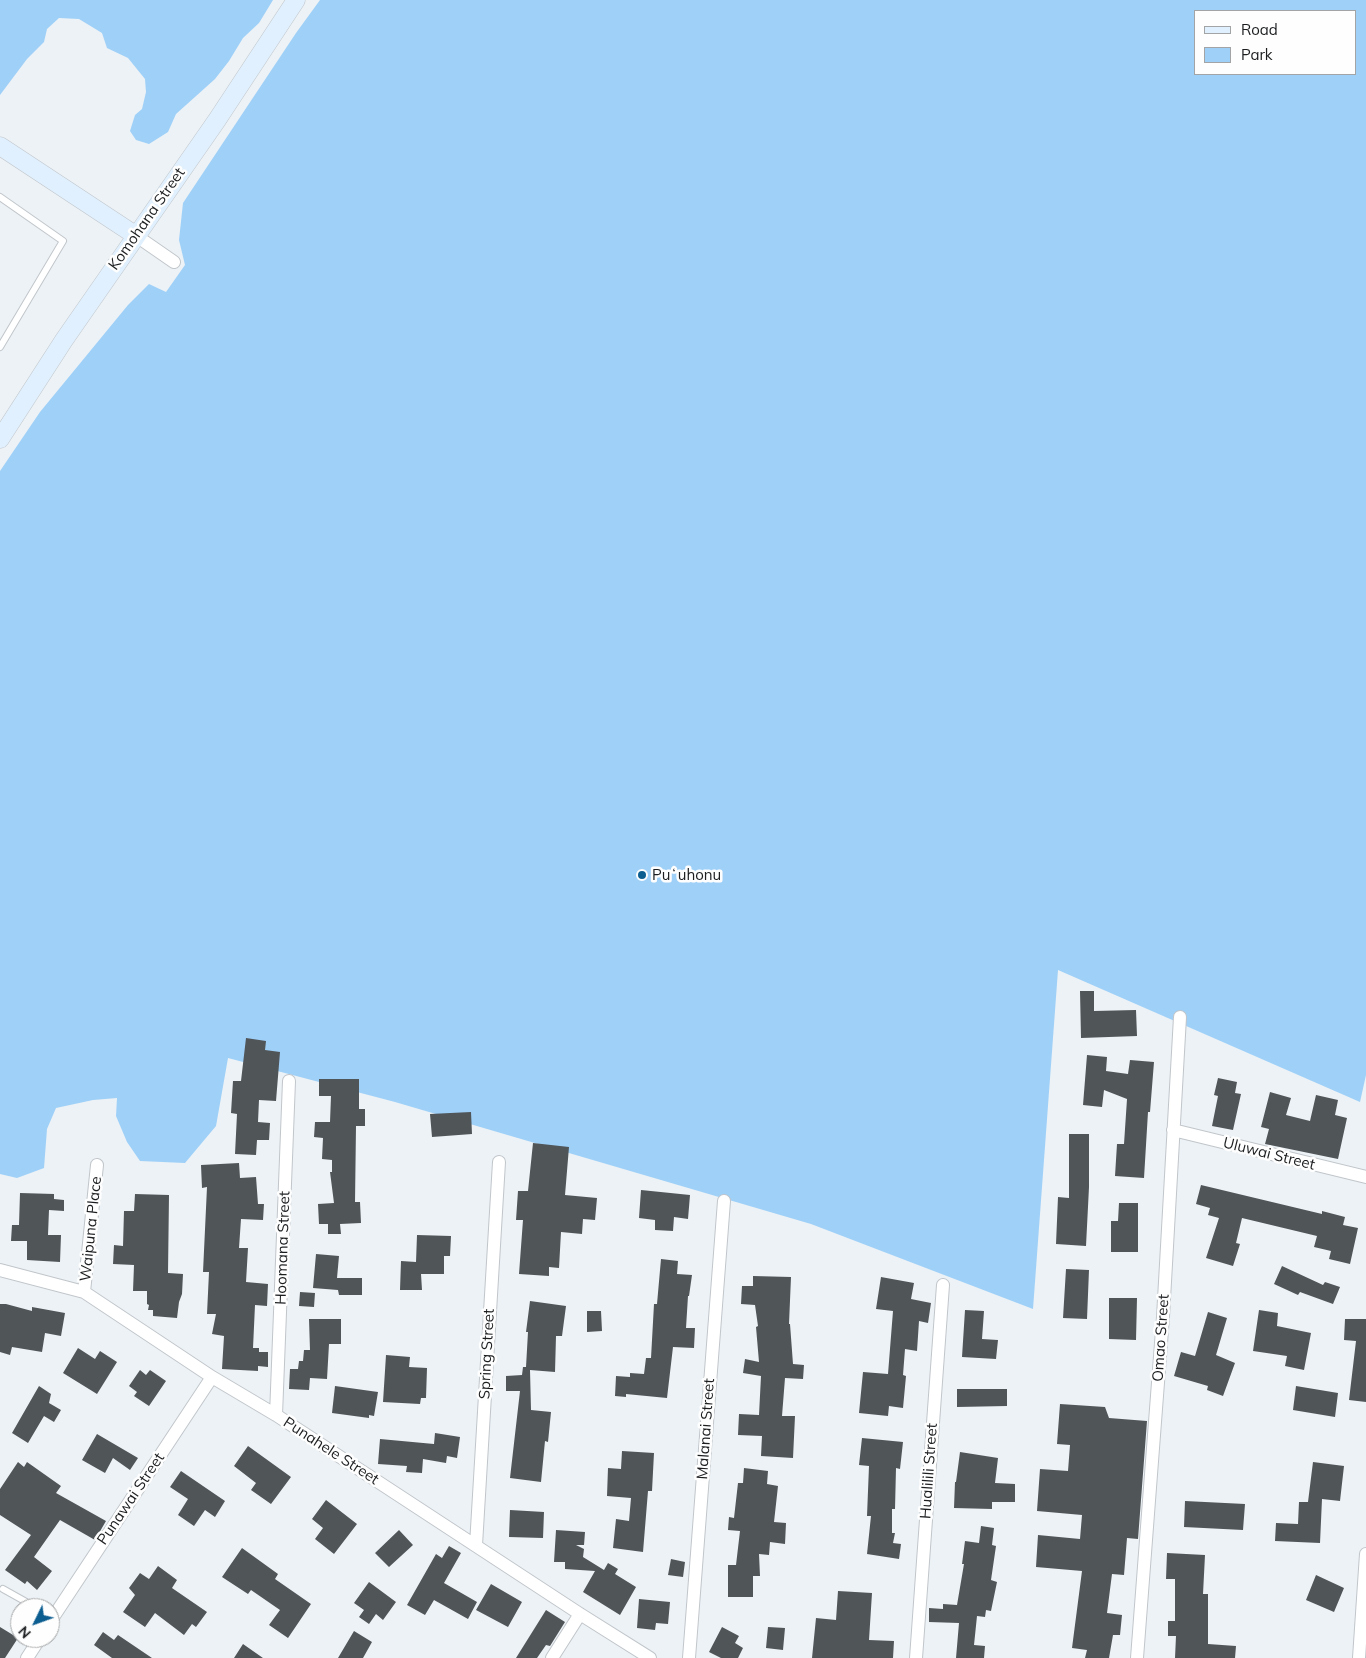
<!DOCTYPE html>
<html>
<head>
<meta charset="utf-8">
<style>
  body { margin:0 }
  #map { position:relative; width:1366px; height:1658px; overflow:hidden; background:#ecf2f6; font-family:Mulish,sans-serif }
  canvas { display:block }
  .legend { position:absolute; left:1194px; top:10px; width:162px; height:65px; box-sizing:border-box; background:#fefefe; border:1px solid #a3a4a5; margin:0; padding:6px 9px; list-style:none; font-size:15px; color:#1b1d1f }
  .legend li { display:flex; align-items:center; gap:10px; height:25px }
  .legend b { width:25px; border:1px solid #a3a4a5 }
  .north { position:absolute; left:10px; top:1598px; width:50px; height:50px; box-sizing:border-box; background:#fefefe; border:1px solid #a3a4a5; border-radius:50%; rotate:228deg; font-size:14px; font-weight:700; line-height:20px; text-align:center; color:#1b1d1f }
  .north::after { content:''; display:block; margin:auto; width:18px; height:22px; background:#0c5d90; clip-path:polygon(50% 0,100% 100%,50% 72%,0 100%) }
</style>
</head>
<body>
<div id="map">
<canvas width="1366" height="1658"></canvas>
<ul class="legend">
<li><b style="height:6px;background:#e0f0fe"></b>Road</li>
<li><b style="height:14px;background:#9fd0f8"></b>Park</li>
</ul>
<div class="north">N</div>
</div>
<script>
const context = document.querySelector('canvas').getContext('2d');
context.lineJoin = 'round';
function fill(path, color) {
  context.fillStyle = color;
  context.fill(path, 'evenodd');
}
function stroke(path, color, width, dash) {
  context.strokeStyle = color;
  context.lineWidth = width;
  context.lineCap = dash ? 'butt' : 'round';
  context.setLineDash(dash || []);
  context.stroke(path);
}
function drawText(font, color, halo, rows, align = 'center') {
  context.font = font + ' Mulish,sans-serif';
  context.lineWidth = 5;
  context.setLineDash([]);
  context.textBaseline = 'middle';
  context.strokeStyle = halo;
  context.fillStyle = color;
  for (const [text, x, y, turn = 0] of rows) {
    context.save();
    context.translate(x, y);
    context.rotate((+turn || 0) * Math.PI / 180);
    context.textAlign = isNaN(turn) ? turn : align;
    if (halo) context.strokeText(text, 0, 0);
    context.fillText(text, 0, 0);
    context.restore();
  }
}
fill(new Path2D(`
  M0,0H273L259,23L243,38L229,61L215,79L176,114L168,132L149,144L136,140L130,131L135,115L142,109L146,92L145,79L128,58L107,48L102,33L79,19L59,18L47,29L44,42L27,59L0,95Z
  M320,0H1366V1075L1360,1102L1058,970L1033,1309L811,1224L395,1102L228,1058L216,1126L185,1163L140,1161L127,1142L116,1116L117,1098L93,1100L56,1108L47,1129L44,1168L17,1178L0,1174V471L40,412L128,305L149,284L166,292L185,265L179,240L183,203L296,33ZM1195,11H1355V74H1195Z`), '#9fd0f8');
fill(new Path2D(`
  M1080,991H1094V1011L1136,1010L1137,1036L1081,1038Z
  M246,1038L266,1041L265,1050L280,1052L276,1101L259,1100L258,1122L270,1123L269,1140H257L256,1155L235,1154L237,1114L231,1113L233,1081H241Z
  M1087,1055L1107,1057L1106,1071L1128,1074L1130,1060L1154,1062L1150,1112H1148L1144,1178L1115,1176L1117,1144H1124L1127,1099L1104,1090L1102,1107L1083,1105Z
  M1218,1078L1237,1082L1235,1093L1241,1094L1233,1130L1212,1126L1218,1096L1214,1095Z
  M319,1079H359V1109H365V1126H356L355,1202H360L361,1223L340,1224L341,1234H328V1224H319L318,1204L334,1203L330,1172H332V1160L322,1159L323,1138L314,1137L315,1122H330L331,1096H319Z
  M1270,1092L1291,1098L1286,1115L1310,1121L1316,1095L1338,1100L1335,1115L1347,1118L1338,1159L1265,1144L1269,1129L1261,1127Z
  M471,1112L472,1134L432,1137L430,1114Z
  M1069,1134H1089V1187L1086,1246L1056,1244L1058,1197L1069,1198Z
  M533,1143L569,1147L565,1195L597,1198L595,1220L583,1219L582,1234L561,1232L559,1268L549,1267V1276L519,1274L523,1220H516L518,1191H528Z
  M239,1163L240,1178L256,1177L258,1204H264L263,1220L241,1219L239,1248H248L246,1282L268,1284L267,1306L255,1305L253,1348H259V1352H268V1367L258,1366V1371L222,1369L224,1336L212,1334L216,1314H207L209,1272H203L207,1187L202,1188L201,1165Z
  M1201,1185L1322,1214V1211L1345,1217L1343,1225L1358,1228L1350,1264L1329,1259L1331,1251L1314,1247L1317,1236L1242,1218L1236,1243L1240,1244L1233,1266L1206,1258L1219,1218L1208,1215L1210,1208L1196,1204Z
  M641,1190L690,1195L688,1219L674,1217L673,1231L655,1230V1220L639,1218Z
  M20,1193L54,1194V1199L64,1200V1211L49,1210L48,1235H61L60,1262L27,1260V1241H11L12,1225H19Z
  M135,1194L169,1195L168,1273L183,1274L182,1294L179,1302L177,1318L153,1316V1310H148L149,1305L147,1304V1291H133L134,1265L113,1264L114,1245L123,1246L124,1211H134Z
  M1119,1203H1138V1252H1111V1221H1118Z
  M417,1235L451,1236L450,1256H444V1274H421L422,1290H400L401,1261L416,1262Z
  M316,1254L339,1256L337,1278H362V1295H339L338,1290L313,1288Z
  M661,1259L678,1261L677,1274L692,1275L689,1296H688L686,1328H695L694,1348L673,1347L667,1398L626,1394V1397L615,1396L616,1376L630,1377V1373L644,1374L646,1358H651L654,1304H657Z
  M1282,1266L1323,1285L1325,1282L1340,1287L1333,1304L1300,1292L1298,1295L1274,1284Z
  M1066,1269L1089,1270L1087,1319L1063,1318Z
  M753,1276L791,1277L789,1324H790L793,1364L804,1365L803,1379L785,1378L782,1416H795L793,1458L761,1456L762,1436L738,1435L739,1414L759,1415L761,1376L743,1373L745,1359L759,1362L756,1327L758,1326L755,1305L741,1304L742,1286H753Z
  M881,1277L914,1283L911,1299L931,1303L928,1323L919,1321L917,1351L905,1349L903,1375L906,1376L903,1408L889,1406L888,1416L859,1413L863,1372L888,1374L893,1311L876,1309Z
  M300,1292L315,1293L314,1307L299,1306Z
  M1109,1298H1137L1136,1340L1109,1339Z
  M530,1301L566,1306L562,1336H556L555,1372L530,1370L531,1410L551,1412L548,1442L545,1441L541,1482L510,1478L520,1391H506V1376L522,1375L523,1367H526L528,1332H526Z
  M0,1304H6L32,1311V1307L65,1313L61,1336L45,1333L42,1352L12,1347L10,1355L0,1352Z
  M965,1310L984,1311L982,1339L998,1340L996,1359L962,1357Z
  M1259,1310L1278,1313L1277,1326L1311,1333L1304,1370L1285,1366L1287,1356L1253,1351Z
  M587,1311H601L602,1331L587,1332Z
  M1208,1312L1227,1318L1216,1355L1235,1363L1223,1396L1207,1390L1208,1386L1174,1376L1181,1352L1195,1356Z
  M309,1319H341V1344H329L327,1379L310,1378L309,1390L289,1389L290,1369H298L299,1361H303L304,1350H310Z
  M1345,1319H1366V1402L1349,1400L1356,1341L1344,1340Z
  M78,1348L95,1359L100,1351L117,1362L97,1394L63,1373Z
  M386,1355L410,1357L409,1367L427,1368L426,1398H421L420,1404L383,1402Z
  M140,1370L146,1375L150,1370L166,1381L149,1406L134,1396L137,1392L129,1386Z
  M39,1386L51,1394L49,1403L61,1410L54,1422L44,1416L28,1443L12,1433Z
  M335,1386L378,1392L374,1416L369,1415V1418L332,1413Z
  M1296,1386L1338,1393L1335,1417L1293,1410Z
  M957,1389H1007V1406L957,1407Z
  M1060,1404L1105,1407L1109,1418L1147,1421L1138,1539L1127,1538L1124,1575L1112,1574L1107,1613L1122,1615L1120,1635H1113L1109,1658H1085L1087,1650L1072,1648L1082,1571L1036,1567L1038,1535L1080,1539L1082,1515L1037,1511L1040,1469L1068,1471L1070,1445L1057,1444Z
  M435,1433L460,1437L457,1458L447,1456L446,1463L423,1459L422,1473L406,1472L407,1466L378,1464L380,1439L434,1444Z
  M97,1434L138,1458L130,1470L113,1458L105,1473L82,1460Z
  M862,1438L903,1442L900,1469L896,1468L895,1509H892V1533H895L893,1543L901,1544L899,1559L867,1554L871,1516H867L869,1466L859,1465Z
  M248,1446L291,1477L271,1504L251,1490L256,1483L234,1466Z
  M622,1451L654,1453L652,1491H648L643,1552L613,1548L616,1519L629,1521L631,1498L607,1496L608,1468L621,1469Z
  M960,1452L998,1458L995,1483L1015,1484V1502H992V1509L954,1508L955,1482H956Z
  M18,1462L24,1467L27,1462L61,1486L56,1493L106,1521L95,1540L60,1520L34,1557L52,1571L37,1590L27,1581L25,1584L5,1570L31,1535L0,1515V1489Z
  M1313,1462L1344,1466L1340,1501L1322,1499L1320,1543L1275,1541L1276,1523L1298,1524L1299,1502H1308Z
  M744,1468L768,1471L767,1484L778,1486L774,1522L786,1523L785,1544L770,1542L769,1555L759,1554L760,1576H753V1597H728V1565H736L740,1531L728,1530L729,1517L734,1518L738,1483H743Z
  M181,1471L225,1501L215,1517L205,1510L194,1526L178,1515L188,1499L170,1487Z
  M326,1500L357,1524L334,1554L315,1539L323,1528L312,1519Z
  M1185,1501L1245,1504L1243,1530L1184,1527Z
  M510,1510L544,1512L543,1538L509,1537Z
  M981,1526L994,1528L992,1545L996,1546L991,1580L997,1582L991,1611L986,1610L985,1617L977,1616L974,1645L985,1646L984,1658H956L959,1623L929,1622V1608L943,1609V1604L957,1605L964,1564H962L965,1541L979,1543Z
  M399,1530L413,1545L389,1567L375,1553Z
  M556,1530L585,1532L584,1545H576L584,1549L583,1557L604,1570L608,1563L618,1569L615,1574L636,1587L620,1615L583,1592L595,1571L565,1569V1562H554Z
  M449,1546L461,1553L444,1583L477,1602L468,1619L434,1600L425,1615L407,1605L436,1554L442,1558Z
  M242,1548L278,1574L275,1579L311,1604L288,1638L269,1625L280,1610L251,1590L248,1594L222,1577Z
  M1167,1553L1205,1555L1203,1594H1208V1644L1236,1646L1235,1658H1175L1176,1636H1168V1621H1175V1579H1166Z
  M671,1559L685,1562L683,1577L668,1575Z
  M158,1566L177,1580L172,1588L207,1612L196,1627L192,1624L184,1635L155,1613L145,1627L123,1612L135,1595L129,1588L140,1573L149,1579Z
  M1316,1575L1344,1588L1334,1612L1306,1600Z
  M369,1582L396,1602L383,1620L376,1614L369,1624L359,1617L364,1610L354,1603Z
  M491,1584L522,1602L508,1627L476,1610Z
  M838,1591L872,1593L869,1640L894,1641L893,1658H812L816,1618L836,1620Z
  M639,1599L670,1602L668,1624L656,1623L655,1630L637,1628Z
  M546,1610L565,1622L550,1646L546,1645L537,1658H516Z
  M0,1627L18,1638L5,1658H0Z
  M722,1627L739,1636L735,1643L743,1648L738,1658H721L709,1652Z
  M768,1627L785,1628L783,1650L766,1648Z
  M354,1631L372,1642L363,1658H338Z
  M103,1632L114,1640L118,1635L152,1658H112L94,1645Z
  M243,1644L263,1658H234Z`), '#505558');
const lane = new Path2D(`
  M0,197L63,241L0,347
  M3,1589L37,1608`);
const street = new Path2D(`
  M135,235L174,262
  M1173,1130L1366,1177
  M0,1270L84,1292L212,1377L276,1415L580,1614L650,1658
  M84,1292L97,1165
  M276,1415L289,1081
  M476,1545L499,1162
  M50,1622L212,1377
  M27,1658L40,1638
  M552,1658L580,1614
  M689,1658L724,1201
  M916,1658L943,1285
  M1137,1658L1163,1317L1180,1017
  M1359,1658L1366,1554`);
const secondary = new Path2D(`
  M0,146L135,235
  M0,439L64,340L217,120L296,0`);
stroke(lane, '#c1c6cb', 8);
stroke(street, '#c1c6cb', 14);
stroke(secondary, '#c1c6cb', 19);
stroke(lane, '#fff', 6);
stroke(street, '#fff', 12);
stroke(secondary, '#e0f0fe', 18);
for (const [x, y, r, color] of [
  [642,875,5,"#0c5d90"]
]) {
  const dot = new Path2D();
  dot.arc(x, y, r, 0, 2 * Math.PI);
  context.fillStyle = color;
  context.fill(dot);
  stroke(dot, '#fefefe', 2);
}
drawText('15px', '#1b1d1f', '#fefefe', [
  ["Komohana Street",147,219,-55],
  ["Uluwai Street",1269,1154,14],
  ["Waipuna Place",91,1229,-84],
  ["Hoomana Street",283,1248,-88],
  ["Omao Street",1161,1338,-86],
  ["Spring Street",487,1354,-87],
  ["Malanai Street",706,1429,-86],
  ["Punahele Street",331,1451,33],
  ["Hualilili Street",929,1471,-86],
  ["Punawai Street",131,1499,-56]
]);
drawText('15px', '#1b1d1f', '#fefefe', [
  ["Puʻuhonu",652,875]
], 'left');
</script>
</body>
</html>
